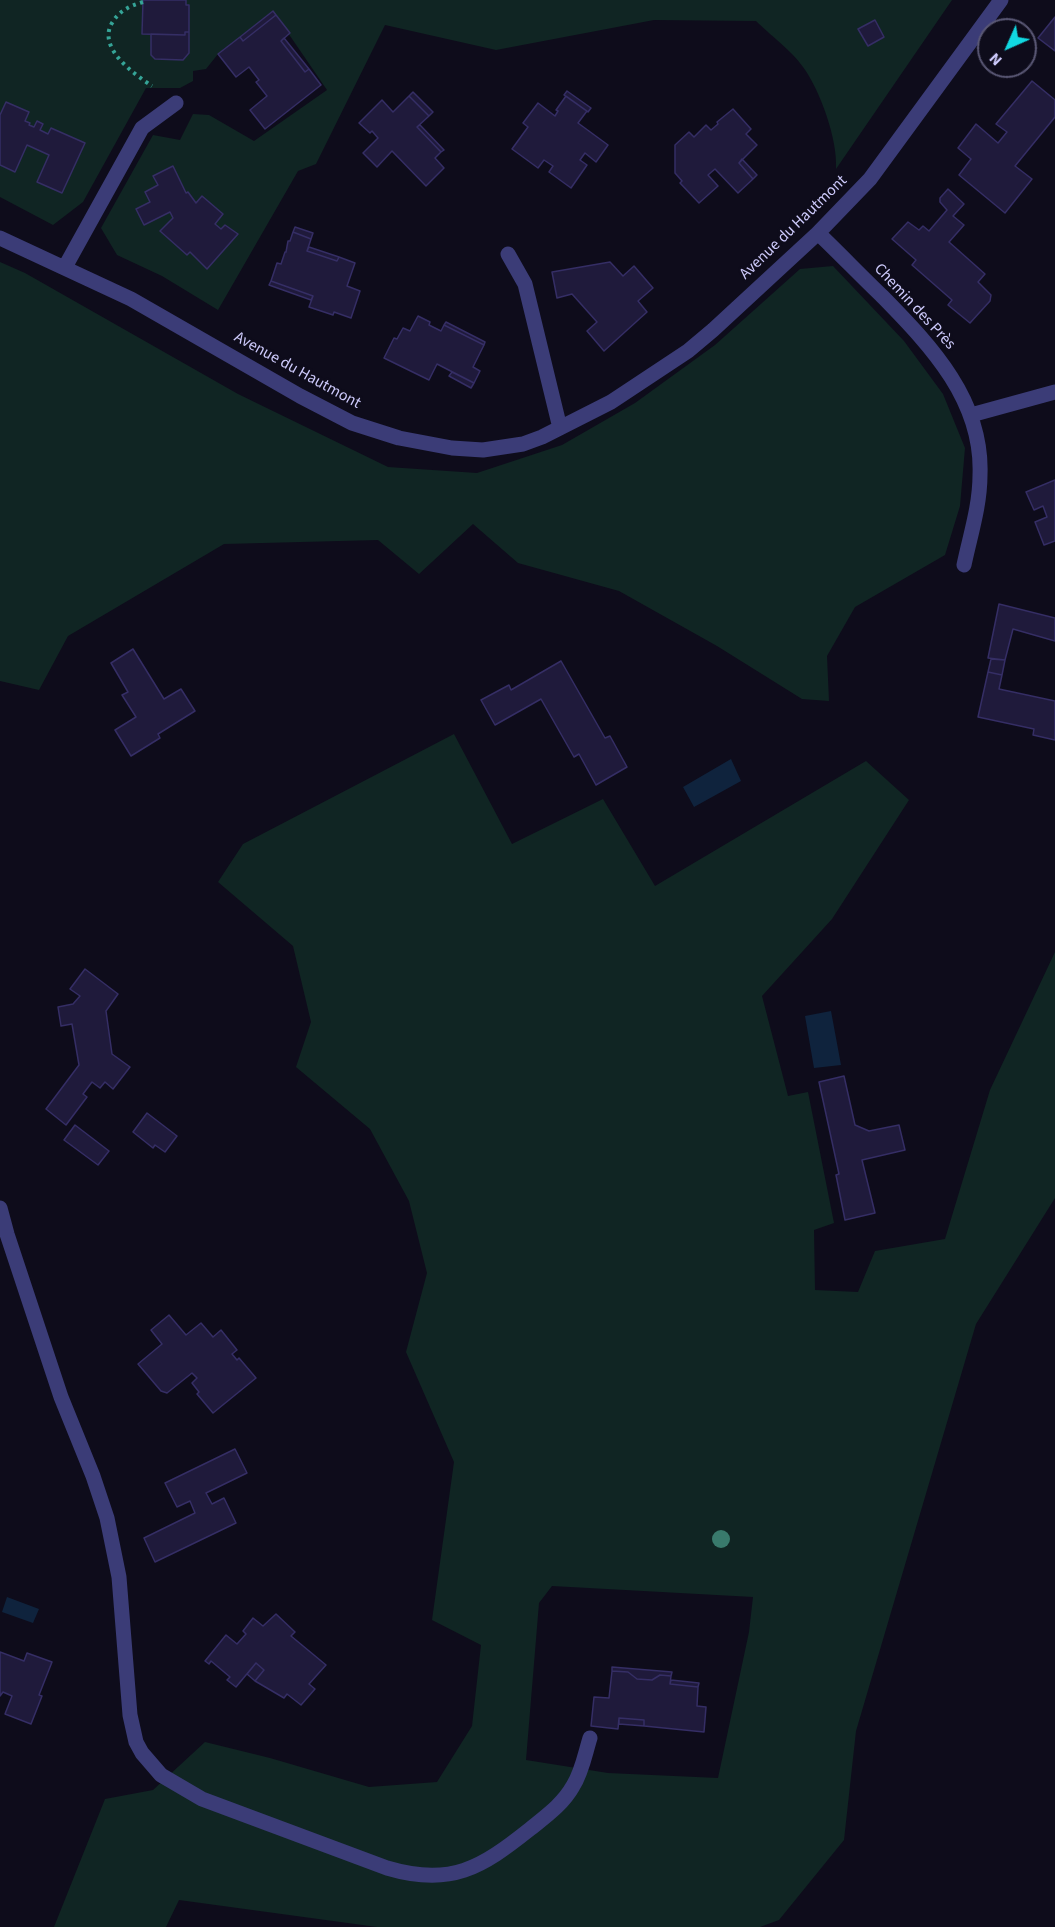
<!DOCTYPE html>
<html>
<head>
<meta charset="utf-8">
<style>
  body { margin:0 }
  #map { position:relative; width:1055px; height:1927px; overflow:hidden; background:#0e0c1b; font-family:"Source Sans 3",sans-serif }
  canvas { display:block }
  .north { position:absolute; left:977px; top:18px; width:60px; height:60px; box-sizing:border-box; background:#0e0c1b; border:2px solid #5a5875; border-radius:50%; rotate:225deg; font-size:16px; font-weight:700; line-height:24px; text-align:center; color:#cdcafb }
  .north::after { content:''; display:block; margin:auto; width:21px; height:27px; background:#11d8e1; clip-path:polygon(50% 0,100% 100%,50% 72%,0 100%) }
</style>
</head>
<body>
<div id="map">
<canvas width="1055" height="1927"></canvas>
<div class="north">N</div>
</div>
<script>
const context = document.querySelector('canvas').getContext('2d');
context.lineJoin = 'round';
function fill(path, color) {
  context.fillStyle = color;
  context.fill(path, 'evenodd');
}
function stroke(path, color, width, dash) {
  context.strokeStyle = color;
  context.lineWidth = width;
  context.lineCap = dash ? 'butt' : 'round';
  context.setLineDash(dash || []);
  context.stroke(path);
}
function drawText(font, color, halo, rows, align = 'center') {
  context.font = font + ' "Source Sans 3",sans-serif';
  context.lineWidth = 5;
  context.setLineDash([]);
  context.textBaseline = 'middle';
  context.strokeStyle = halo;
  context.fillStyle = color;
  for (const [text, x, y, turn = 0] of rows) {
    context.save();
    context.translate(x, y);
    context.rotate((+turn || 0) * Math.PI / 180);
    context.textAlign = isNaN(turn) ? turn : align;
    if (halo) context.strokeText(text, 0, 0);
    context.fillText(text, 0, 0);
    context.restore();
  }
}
fill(new Path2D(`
  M0,0H952L836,169C838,140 820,90 803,67C793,52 769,34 756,21L654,20L496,50L385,25L316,164L298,171L218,310L162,276L117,255L101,228L153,135L180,140L193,114L209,115L254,141L327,90L273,11L218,54L206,69L193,71V81L180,88H146L83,202L53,225L0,197Z
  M0,262L25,273L238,394L388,467L477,473L562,445L635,403L715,345L800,269L833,266L904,341L943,394L965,448L960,506L945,555L855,607L827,656L829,701L802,699L717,646L619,591L518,563L473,524L419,574L378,540L224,544L68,636L39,690L0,681Z
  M454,734L512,844L603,799L655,886L866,761L909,800L832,919L762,996L788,1096L808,1092L834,1223L814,1230L815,1290L858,1292L875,1251L945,1239L990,1090L1055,952V1198L976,1324L856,1731L844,1840L779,1920L760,1927H377L179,1900L166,1927H54L105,1799L153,1790L205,1742L270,1758L369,1787L437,1782L472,1726L481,1645L432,1620L454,1462L406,1352L427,1273L409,1201L370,1129L296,1067L311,1022L293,946L218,882L243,844ZM552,1586L753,1597L749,1632L718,1778L608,1773L526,1760L539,1603Z`), '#102523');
fill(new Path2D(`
  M731,759L741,781L694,807L683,787Z
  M831,1011L841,1065L814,1068L805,1016Z
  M7,1597L39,1609L33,1623L2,1612Z`), '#0f233d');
const building = new Path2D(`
  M143,0H186V5H189V32H185V35L142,34Z
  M273,11L276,15L243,41L240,37Z
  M276,15L290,33L281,41L305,72L309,69L321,85L265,129L250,110L267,96L256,82L259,80L249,67L236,77L218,54L240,37L243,41Z
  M1055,17V51L1038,38Z
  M875,20L884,37L868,46L858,29Z
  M185,32H189V53L183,60L155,59L151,55V34L185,35Z
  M284,38L309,69L305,72L281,41Z
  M1032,81L1055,100V117L1015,166L1032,179L1005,213L959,175L971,159L958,148L976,124L998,143L1007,132L996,124Z
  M567,91L591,108L588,112L564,95Z
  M413,92L433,112L429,116L409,96Z
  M409,96L429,116L417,127L441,152L435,158L444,168L426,186L392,151L377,167L363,153L378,138L372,131L370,133L359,123L382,100L393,112Z
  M566,96L587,111L578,123L608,145L596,162L585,153L580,160L587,165L571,188L549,172L553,166L544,160L538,168L512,149L528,127L523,123L538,103L555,116L558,111L556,110Z
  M6,102L29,112L25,121L30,123L29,125L34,127L37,121L43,124L40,130L48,134L51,128L85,143L62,193L37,182L49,155L27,145L15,172L0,165V115Z
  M733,109L751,129L746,134L757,145L739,163L753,179L738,193L715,169L708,175L718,186L699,203L680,183L682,181L675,173V145L689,132L694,137L706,125L711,130L718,124L717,122Z
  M420,125L444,150L441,152L417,127Z
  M742,159L757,175L753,179L739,163Z
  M173,166L186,193L188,192L196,203L202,196L223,214L215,224L221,229L225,225L238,234L207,269L190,252L187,255L160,231L173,218L170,212L144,225L136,209L150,202L145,192L158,185L153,176Z
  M948,189L964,204L953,216L964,225L949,242L985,274L978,282L991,295L990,301L970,323L948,305L952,300L912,265L916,260L892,239L908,222L919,230L923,226L929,231L947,210L940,202V198Z
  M295,227L313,233L311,239L293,232Z
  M293,232L311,239L307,251L337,261L339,257L355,263L347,286L360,291L351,318L334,312L333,315L309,307L313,296L271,281L277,263L281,264L285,252H286L288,241H290Z
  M309,247L339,257L337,261L307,251Z
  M610,262L623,276L634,266L653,288L638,301L647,312L604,351L587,331L597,322L572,294L557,298L552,272Z
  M271,281L313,296L311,300L269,285Z
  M418,316L430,322L429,325L441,331L444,325L484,345L473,367L480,371L474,383L437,364L429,380L384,358L394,338L397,339L403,328L410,331Z
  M446,322L485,342L484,345L444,325Z
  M452,372L474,383L471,388L449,376Z
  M1055,480V541L1044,545L1035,522L1047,517L1043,506L1034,510L1026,492Z
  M999,604L1055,618V641L1013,629L1005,660L988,658Z
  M133,649L164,699L181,689L195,711L158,734L160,738L131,756L115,730L136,717L122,695L128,692L111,663Z
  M991,659L1005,660L1002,675L988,672Z
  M561,661L605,738L610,736L627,767L596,785L579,754L574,757L541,699L495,725L481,700L509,685L511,690Z
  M988,672L1002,675L999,689L1055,701V740L1033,735L1034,729L978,717Z
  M85,969L118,994L106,1011L112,1054L130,1067L113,1089L105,1082L100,1088L92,1082L83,1094L87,1097L66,1125L46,1109L79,1065L72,1024L61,1026L58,1007L73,1004L80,996L70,989Z
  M844,1076L855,1125L869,1131L899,1125L905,1150L862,1160L875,1213L845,1220L836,1175L839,1174L819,1082Z
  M147,1113L177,1136L165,1152L155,1145L153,1148L133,1132Z
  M75,1125L109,1151L98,1165L64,1140Z
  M169,1315L186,1335L201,1323L213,1337L221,1330L237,1350L232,1354L237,1360L239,1358L256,1378L213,1413L197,1394L199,1392L192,1383L197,1378L192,1373L167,1393L161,1391L138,1364L162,1344L151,1330Z
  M235,1449L247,1473L206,1493L212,1504L224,1498L236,1523L155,1562L144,1538L195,1513L190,1501L177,1507L165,1483Z
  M276,1614L295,1632L291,1636L326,1665L309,1684L315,1689L301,1705L287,1694L284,1698L255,1681L264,1670L256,1663L236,1687L227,1680L230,1677L211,1661L209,1664L205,1661L226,1635L237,1644L246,1634L243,1631L253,1618L263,1626Z
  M0,1652L24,1661L27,1653L52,1662L39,1695L42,1696L31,1724L5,1714L12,1696L3,1692L0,1696Z
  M256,1663L264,1670L255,1681L247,1674Z
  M612,1667L672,1672L671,1676L660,1675L652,1680L637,1679L628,1672L612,1671Z
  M612,1671L628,1672L637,1679L652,1680L660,1675L671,1676L670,1684L698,1687L697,1706L706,1707L704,1732L644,1726V1720L619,1718L618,1729L591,1726L594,1697L609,1698Z
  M671,1680L699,1683L698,1687L670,1684Z
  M619,1718L644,1720V1726L619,1724Z`);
fill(building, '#1f1a3b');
stroke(building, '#352e65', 1.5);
stroke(new Path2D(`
  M143,2C129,6 119,11 112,23C97,48 134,74 152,86`), '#35a497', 4, [3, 4.5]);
stroke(new Path2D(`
  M818,233C840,254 861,276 883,297C932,347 983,401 980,475C980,506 970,536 964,565
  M0,238L131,299L300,396L352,423L399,438L452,448L483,450L523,444L542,437L611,402L688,351L713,330L818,233L870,179L1001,0
  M508,254L525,284L560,428
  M65,267L142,128L176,103
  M971,415L1055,392
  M0,1208L7,1234L61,1397L93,1476L107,1518L119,1577L130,1715L136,1742L142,1753L161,1775L202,1799L387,1868C451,1887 481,1868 530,1829C546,1816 563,1804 573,1786C582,1772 585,1754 590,1738`), '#3b3c77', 15);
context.fillStyle = '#397a6c';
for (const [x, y] of [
  [721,1539]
]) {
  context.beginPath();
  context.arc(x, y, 9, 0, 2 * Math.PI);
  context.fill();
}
drawText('16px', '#cdcafb', '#0e0c1b', [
  ["Avenue du Hautmont",794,228,-44],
  ["Chemin des Près",914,307,47],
  ["Avenue du Hautmont",297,371,29]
]);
</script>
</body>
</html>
